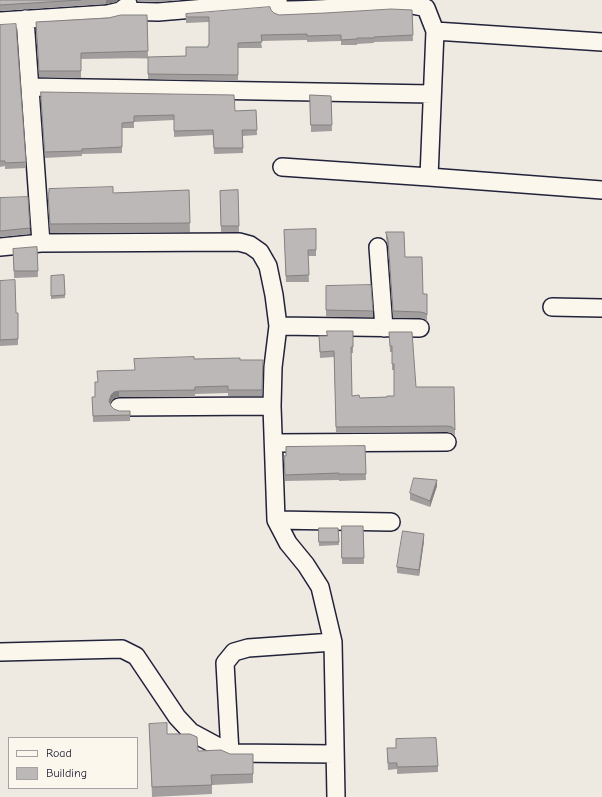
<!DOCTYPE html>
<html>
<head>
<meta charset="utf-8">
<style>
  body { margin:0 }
  #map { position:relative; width:602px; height:797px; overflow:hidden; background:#eeeae2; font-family:"Comic Neue",sans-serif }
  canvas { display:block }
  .legend { position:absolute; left:8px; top:737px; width:130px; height:52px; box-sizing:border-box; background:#fbf7ec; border:1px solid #a4a2a5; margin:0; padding:5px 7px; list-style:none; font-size:12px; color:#22223b }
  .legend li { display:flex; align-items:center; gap:8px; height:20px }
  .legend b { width:20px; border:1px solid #a4a2a5 }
</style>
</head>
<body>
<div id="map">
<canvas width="602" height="797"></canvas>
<ul class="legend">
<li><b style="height:5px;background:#fbf7ec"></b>Road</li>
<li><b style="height:11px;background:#bcb8b8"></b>Building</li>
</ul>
</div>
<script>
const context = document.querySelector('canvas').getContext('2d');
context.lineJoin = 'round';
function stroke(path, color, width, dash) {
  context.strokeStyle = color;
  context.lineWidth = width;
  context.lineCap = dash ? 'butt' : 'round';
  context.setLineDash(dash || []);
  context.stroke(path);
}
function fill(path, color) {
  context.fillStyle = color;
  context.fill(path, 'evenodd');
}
const street = new Path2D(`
  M278,0L279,10C309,10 340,8 371,6C389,5 408,2 426,8L435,31L602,42
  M120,11L158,12L278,2
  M25,19L41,243
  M0,21L107,14L120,11L128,5V4
  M435,31L429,177L602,190
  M30,87L432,94
  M282,167L429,177
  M0,247L41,243L239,242L250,245L260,252L268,266L274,295L278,326L273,367L272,406L276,520L288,543L306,565L320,587L333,642L336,797
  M378,247L384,328
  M552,307L602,308
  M278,326L420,328
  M119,407L272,406
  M274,443L447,442
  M276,520L391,522
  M333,642L248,648L234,652L225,663L230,753L335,754
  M0,652L122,649L136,656L177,717L191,732L230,753`);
stroke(street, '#22223b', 20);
stroke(street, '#fbf7ec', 17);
fill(new Path2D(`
  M0,0H118L116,2L106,4L0,11Z
  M137,0H182L158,2L137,1Z
  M271,10L274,13L279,15L412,10L413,41L374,42V43L357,44V45H341V41L307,42V40L261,41L262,48H238V81L148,79V57L186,56L208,47L209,45V22L186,23V14Z
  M147,15L148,58L81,59V78L39,77L36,22Z
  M0,25L26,162V168L5,169V166L0,167Z
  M41,92L235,111L256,110L257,135L243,136V153L214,154L213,135L174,137V120L134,122V128H122V153L82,154V156L45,158Z
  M310,95L331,96L332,131L311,132Z
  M189,190L190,232L50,233L48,203V194L113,193Z
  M238,190L239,232H221L220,191Z
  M0,198L30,228V234L0,237Z
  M316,229V256H308L309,282H286L284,230Z
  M386,232L405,257L423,294H427V322L425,319L420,318H393L388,246L386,239Z
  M37,247L38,277L14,278L13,249Z
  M64,275L65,298L51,299V276Z
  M0,281L16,313H18V345L0,346Z
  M326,286L373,311V317H326Z
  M353,331V353H351L352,396L360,398L387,397L394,396V370H392V352H390L389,332L416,387H454L455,436L452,433L447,432L336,433L334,357L320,358L319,336H327Z
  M194,359L240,360H263L262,396H228V393L195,394V397H119L114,398L111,402L110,404L111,406L114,409L119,411H130V421L93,422L92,397H95L98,382Z
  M365,446L366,480L339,481V480L285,481L284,456Z
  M437,486L430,507L410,500V493Z
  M342,526H363L364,564H342Z
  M319,528H338L339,545L319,546Z
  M424,541L419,576L397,573V567Z
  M149,724L198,751L253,774V783L212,785V794L152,797Z
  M387,754L438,766V772L397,774V769L388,770Z`), '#a29e9e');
fill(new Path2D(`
  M106,0H118L116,2L106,4Z
  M119,391V397L114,398L111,402L109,407V401L111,395L114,392Z
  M437,480V486L430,507V501Z
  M424,534V541L419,576V570Z`), '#848181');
const building = new Path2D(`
  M0,0H81L0,5Z
  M270,7L271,10L274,13L279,15L325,13L391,9L412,10L413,35L374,37V38H357V39L341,40V35L307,36V34L261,35L262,42L238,43V75L148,74V57L186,56V47H208V45H209V17H186V14Z
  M121,15H147L148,51L81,53V71H39L36,22L108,18Z
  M16,24L26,162L5,163V161H0V25Z
  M41,92L234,95L235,111L256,110L257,130H242L243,148H214L213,130L174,131V115L134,116V122L122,123V147L82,149V151L45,152Z
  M310,95L331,96L332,125H311Z
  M113,187V193L189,190L190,223L50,224L48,194L49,193V189Z
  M238,190L239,226H221L220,191Z
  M28,197L30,228L0,231V198Z
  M316,229V250H308L309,275L286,276L284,230Z
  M386,232H404L405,257H422L423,294H427V315L425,313L420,312L393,311L388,240Z
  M37,247L38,271H14L13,249Z
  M64,275L65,295L51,296V276Z
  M15,280L16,313H18V339L0,340V281Z
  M371,285L373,311L326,310V286Z
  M327,331H353V347H351L352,396L359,395L360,398L387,397V396H394V364H392V346H390L389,332H412L416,387H454L455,430L452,427L447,426L336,427L334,351L320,352L319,336H327Z
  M194,357V359L240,358V360H263L262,390H228V386L195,387V390L119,391L114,392L111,395L109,401L111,406L114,409L119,411H130V415L93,416L92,397H95V382H98L97,371L135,370L134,359Z
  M365,446L366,474H339V473L285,475L284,456H286V447Z
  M414,478L437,480L430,501L410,493Z
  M342,526H363L364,558H342Z
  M319,528H338L339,542H319Z
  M403,531L424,534L419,570L397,567Z
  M167,723V734H190L197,737L198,751L221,750L230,754H253V774L211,775L212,785L152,787L149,724Z
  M436,738L438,766L397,767V763H388L387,748H396V739Z`);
fill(building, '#bcb8b8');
stroke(building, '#848181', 1);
</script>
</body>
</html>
